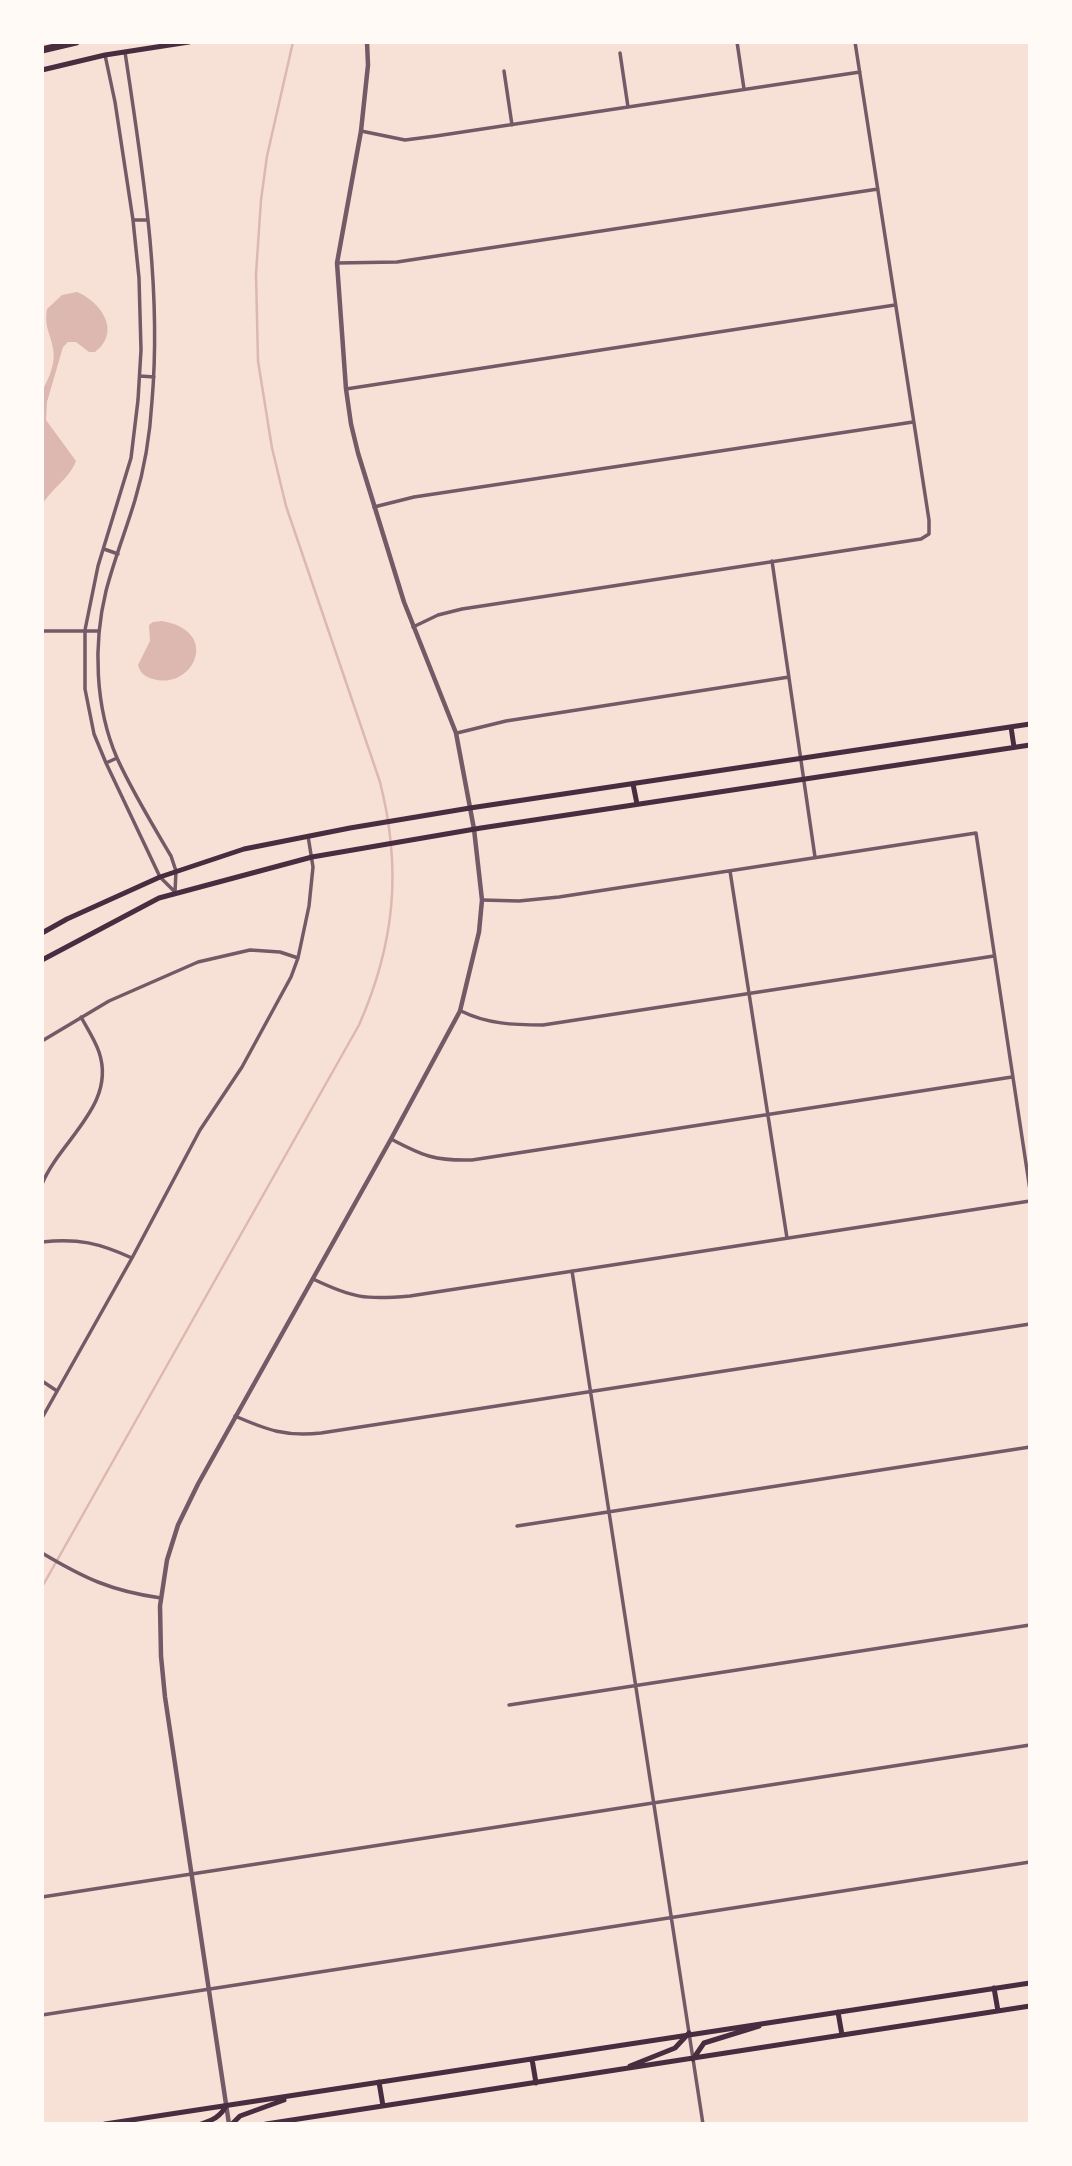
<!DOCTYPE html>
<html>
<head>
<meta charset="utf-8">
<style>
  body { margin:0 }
  #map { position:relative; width:1072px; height:2166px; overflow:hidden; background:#f7e1d7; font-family:"Roboto Condensed",sans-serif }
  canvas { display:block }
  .frame { position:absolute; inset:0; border:44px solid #fffaf5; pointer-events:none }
</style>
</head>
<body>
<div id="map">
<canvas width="1072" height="2166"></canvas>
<div class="frame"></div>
</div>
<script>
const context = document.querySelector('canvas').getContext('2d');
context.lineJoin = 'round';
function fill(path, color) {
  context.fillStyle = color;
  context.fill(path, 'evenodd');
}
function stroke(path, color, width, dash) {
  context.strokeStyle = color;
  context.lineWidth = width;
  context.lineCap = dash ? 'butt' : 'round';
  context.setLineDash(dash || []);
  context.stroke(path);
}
fill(new Path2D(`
  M77,292C101,302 122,332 95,352H89L76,342H68L63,347L47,402L46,420L76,461C70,478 51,489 42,505V391C49,378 56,363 53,348C50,332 44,327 47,309L62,295Z
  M162,621C222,631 193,691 153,679C145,677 140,673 138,665L150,641L149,625L153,622Z`), '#dcb8b0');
stroke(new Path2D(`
  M42,1587L359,1025C395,943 402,869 380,782L286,506L272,448L258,361L256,274L261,200L267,156L293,42`), '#dcb8b0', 2.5);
stroke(new Path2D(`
  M737,42L744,89
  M125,52C142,167 162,284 152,401C150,435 145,467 135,500C126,530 114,560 106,591C93,644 95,707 117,758C132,791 152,824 171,856L176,871L175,892
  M620,53L628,107
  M105,55L115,102L133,220L139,278L141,350L138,400L131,458L98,566L85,630V689L94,734L106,763L160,877L175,892
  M504,71L512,125
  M361,131L405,140L436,136L860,72
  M133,220H148
  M337,263L397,262L878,189
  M140,376L154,377
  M346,389L895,305
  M374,507L414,497L913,422
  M104,549L118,554
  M772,561L815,857
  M413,627L438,615L462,609L921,539L929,534V520L855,42
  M42,631H99
  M457,733L506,721L789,677
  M106,763L117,758
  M730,871L787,1238
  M482,900L519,901L559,897L976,833L1030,1190
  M461,1011C487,1024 514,1025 543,1025L994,956
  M42,1041L109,1001L198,962L250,950L280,952L298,958
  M391,1139C423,1156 435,1161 472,1160L1012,1077
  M42,1184C60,1140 117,1105 99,1052C95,1040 87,1028 81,1017
  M42,1242C78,1238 99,1243 132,1258
  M572,1271L703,2124
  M313,1279C353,1298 365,1300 410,1296L1030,1201
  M42,1381L57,1391
  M235,1416C267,1430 286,1437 321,1433L1030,1324
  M42,1418L132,1258L200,1130L242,1067L291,977L298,958L309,906L313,867L308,836
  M517,1526L1030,1447
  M42,1553C84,1578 111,1591 161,1598
  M509,1705L1030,1625
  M42,1897L1030,1745
  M42,2015L1030,1862`), '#755966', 3.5);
stroke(new Path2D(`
  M229,2124L165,1697L161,1656L160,1606L167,1560L178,1525L198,1484L391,1139L460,1011L479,932L482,900L474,829L456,733L404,602L358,453L351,424L346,389L337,263L361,131L368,65L367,42`), '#755966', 4.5);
stroke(new Path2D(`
  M42,70L105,55L189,42
  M1011,727L1014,747
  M633,784L637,804
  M42,933L67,919L160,877L244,849L350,828L470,808L1030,724
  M42,960L159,898L312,857L481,828L1030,745
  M994,1988L998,2011
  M838,2012L842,2035
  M532,2059L536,2083
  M693,2059L704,2043L759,2026
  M630,2066L675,2048L689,2033
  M379,2082L383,2106
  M105,2124L1030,1983
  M201,2124C213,2120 220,2117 226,2106
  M232,2124L240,2116L284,2100
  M266,2124L1030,2006`), '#4a2c40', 5);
stroke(new Path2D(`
  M42,50L76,42`), '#4a2c40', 7);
</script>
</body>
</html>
